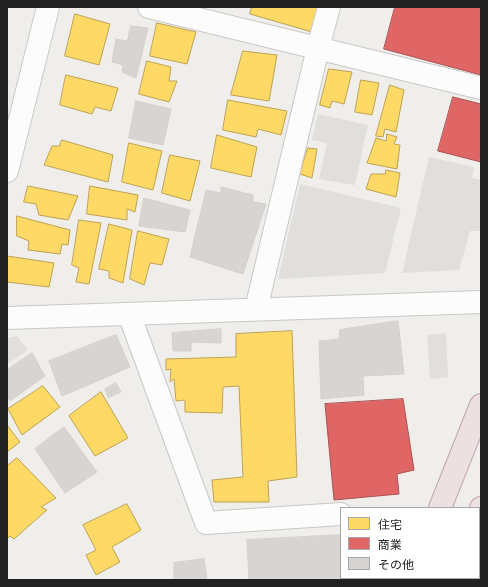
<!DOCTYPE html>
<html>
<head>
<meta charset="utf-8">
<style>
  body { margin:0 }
  #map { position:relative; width:488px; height:587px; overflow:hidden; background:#f0eeeb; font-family:Karla,"Noto Sans JP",sans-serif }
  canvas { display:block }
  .frame { position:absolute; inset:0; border:8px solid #222; pointer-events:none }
  .legend { position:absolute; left:340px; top:507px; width:140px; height:72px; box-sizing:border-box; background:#fff; border:1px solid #a7a7a7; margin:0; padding:5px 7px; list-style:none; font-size:12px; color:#222 }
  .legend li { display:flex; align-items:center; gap:8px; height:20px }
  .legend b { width:20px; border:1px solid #a7a7a7 }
</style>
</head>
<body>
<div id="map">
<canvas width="488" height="587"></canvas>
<div class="frame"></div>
<ul class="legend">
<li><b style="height:11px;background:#ffd966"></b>住宅</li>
<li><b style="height:11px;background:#e06666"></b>商業</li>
<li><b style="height:11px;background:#d7d4d2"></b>その他</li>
</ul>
</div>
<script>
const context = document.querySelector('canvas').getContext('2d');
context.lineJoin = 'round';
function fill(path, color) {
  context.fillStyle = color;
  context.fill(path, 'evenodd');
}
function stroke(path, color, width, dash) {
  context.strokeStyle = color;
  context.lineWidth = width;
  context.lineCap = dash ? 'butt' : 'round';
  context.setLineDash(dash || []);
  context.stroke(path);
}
fill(new Path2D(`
  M318,114L368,125L355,185L319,179L327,143L312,140Z
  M429,157L474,167L472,178L481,180V231H470L459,270L402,273Z
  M300,184L401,208L385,273L278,279Z
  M446,333L448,377L430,379L427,335Z
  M17,336L28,350L7,364V338Z`), '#e0dfde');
const homes = new Path2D(`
  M252,7H318L312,32L250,14Z
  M75,14L110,24L99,65L65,56Z
  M157,23L196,32L187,64L150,56Z
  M243,51L277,55L269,101L231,95Z
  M147,61L171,67L169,81H177L169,102L139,94Z
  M329,69L352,72L344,104L332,101L330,108L320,105Z
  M66,75L118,88L111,111L95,107L92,114L60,105Z
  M361,80L379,83L372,115L355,112Z
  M390,85L404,90L396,132L385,129L383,137L376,136Z
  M228,100L287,111L281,135L258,129L256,137L223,130Z
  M387,134L397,137L394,144L400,145L397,169L367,163L376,138L386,141Z
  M217,135L257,147L251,177L211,168Z
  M62,140L113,155L108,182L44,165L52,146H59Z
  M129,143L162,151L153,190L122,182Z
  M308,148L317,149L312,178L300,174Z
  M170,155L200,161L190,201L162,193Z
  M386,170L400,173L396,197L366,189L371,174H385Z
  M28,186L78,196L68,220L39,215L36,204L24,202Z
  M90,186L138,195L135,212L127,209V220L87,214Z
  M17,216L70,230L68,245L62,244L60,254L28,250L29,241L17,236Z
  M79,220L101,223L89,284L76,282L79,268L72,265Z
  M109,224L132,230L123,283L109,278V271L99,269Z
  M138,231L169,239L162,265L150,263L144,285L130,279Z
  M7,256L54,263L49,287L7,282Z
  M292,331L297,477L268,481L269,502H214L212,480L243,477L239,386L223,387L222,413L185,412V400L176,401L174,379L170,382L171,369L166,370V359L236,357V334Z
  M43,386L60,407L22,435L8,409Z
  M101,392L128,438L95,456L69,416Z
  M7,425L20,442L7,452Z
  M17,458L56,498L41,507L47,510L14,539L10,536L7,539V466Z
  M127,504L141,530L112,547L120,562L96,575L86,555L96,550L83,525Z`);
fill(homes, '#ffd966');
stroke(homes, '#bda252', 1);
const shops = new Path2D(`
  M395,7H481V75L384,49Z
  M453,97L481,104V162L438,151Z
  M403,399L414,470L397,474L399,494L334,500L325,404Z`);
fill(shops, '#e06666');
stroke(shops, '#a75252', 1);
const building = new Path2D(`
  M131,26L148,28L136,78L122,72L123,65L112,62L116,39L127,41Z
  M136,101L171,109L163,145L129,138Z
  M221,187L253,195V202L266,204L243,274L190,257L206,190L221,193Z
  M144,198L190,210L185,232L139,226Z
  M398,321L404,374L363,376L364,395L321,399L319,341L339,339L340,330Z
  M221,329V343L191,342V351H173L172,333Z
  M116,335L130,367L62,396L49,361Z
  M32,353L45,376L10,401L7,396V370Z
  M116,383L121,392L108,398L105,389Z
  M64,427L97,472L65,493L35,449Z
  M341,535V578H372L371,580H249L247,540Z
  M204,559L207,580H174V563Z`);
fill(building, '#d7d4d2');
stroke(building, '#d3d0cc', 1);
const minor = new Path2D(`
  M149,7L481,88
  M7,171L48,7
  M256,309L318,48L329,7
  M129,314L206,523L341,514
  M7,318L481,302`);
const highway = new Path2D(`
  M440,508L481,405
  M479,514L481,508
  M414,580L415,578
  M456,580V578`);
stroke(minor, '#c9c8c7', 24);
stroke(highway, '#c5a2ac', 24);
stroke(minor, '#fdfcfc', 22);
stroke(highway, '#ece0e2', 22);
</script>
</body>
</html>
